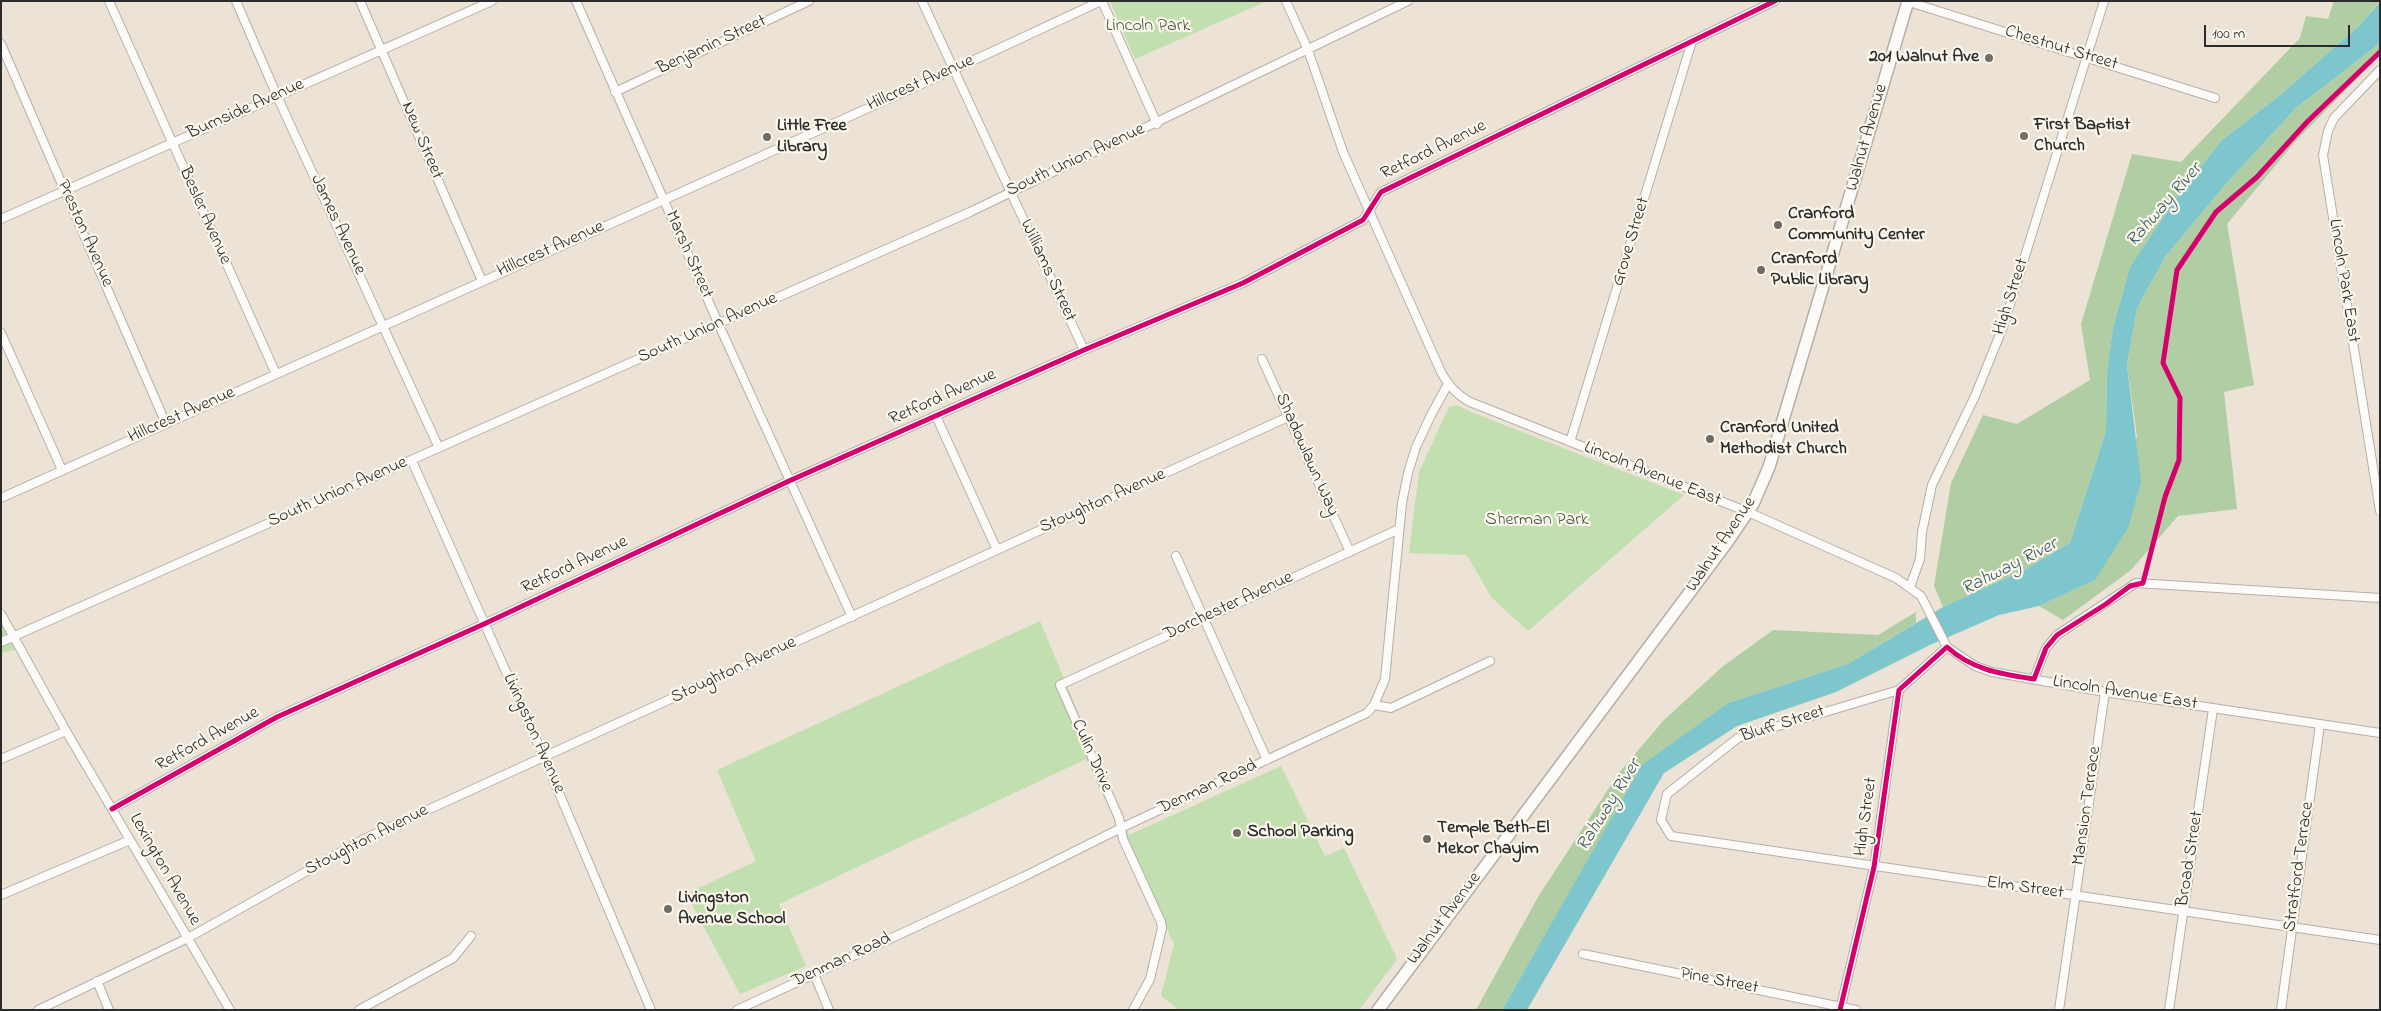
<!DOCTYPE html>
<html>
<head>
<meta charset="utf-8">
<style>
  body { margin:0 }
  #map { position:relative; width:2381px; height:1011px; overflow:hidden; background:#ece2d5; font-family:"Indie Flower",sans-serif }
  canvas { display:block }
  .frame { position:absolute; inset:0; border:2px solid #2b2b2b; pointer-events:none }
  .scale { position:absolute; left:2204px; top:25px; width:146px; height:22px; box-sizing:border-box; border:2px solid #2b2b2b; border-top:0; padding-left:6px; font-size:15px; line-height:18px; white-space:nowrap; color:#2b2b2b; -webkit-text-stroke:4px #fbf7ec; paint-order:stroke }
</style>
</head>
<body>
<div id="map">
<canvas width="2381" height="1011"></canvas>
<div class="frame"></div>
<div class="scale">100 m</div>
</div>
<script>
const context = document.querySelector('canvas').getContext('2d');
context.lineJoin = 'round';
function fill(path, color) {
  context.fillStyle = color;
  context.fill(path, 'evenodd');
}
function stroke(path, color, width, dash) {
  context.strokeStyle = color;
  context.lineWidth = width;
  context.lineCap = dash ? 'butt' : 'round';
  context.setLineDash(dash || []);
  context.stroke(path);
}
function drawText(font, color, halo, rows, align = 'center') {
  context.font = font + ' "Indie Flower",sans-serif';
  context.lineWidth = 4.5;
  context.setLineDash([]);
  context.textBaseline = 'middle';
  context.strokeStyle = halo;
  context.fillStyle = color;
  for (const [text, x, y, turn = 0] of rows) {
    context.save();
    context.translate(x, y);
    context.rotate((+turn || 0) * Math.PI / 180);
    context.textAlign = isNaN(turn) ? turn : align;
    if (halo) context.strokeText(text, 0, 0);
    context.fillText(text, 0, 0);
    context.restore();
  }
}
fill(new Path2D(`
  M1110,1H1267L1135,59Z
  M1456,405L1481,416L1684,495L1528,631L1491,597L1467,555L1409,553L1419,472L1449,407Z
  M1,613L21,648L1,653Z
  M1040,621L1129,835L1281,766L1325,856L1344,848L1397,959L1359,1010H1179L1161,996L1174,944L1086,759L779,904L806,966L740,994L686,894L756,861L717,770Z`), '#c1dfaf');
fill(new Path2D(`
  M2334,1H2380L2358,27L2280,95L2221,141L2174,201L2130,267L2113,328L2107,371L2106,431L2070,543L2024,570L1943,607L1934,586L1951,483L1983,415L2017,424L2090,380L2081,324L2132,154L2181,162L2300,38L2306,16L2328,19Z
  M2380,43V55L2294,143L2227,224L2254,385L2224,392L2237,509L2178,516L2131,570L2063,620L2039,606L2095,580L2137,436L2127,365L2137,308L2165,257L2224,186L2296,108Z
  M1916,612V623L1848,664L1728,703L1643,765L1502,1010H1476L1538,897L1618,774L1664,720L1722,667L1773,630L1878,635Z`), '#b0cda3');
fill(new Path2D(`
  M2380,2V43L2296,108L2224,186L2165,257L2137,308L2127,365L2141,482L2128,528L2095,580L2039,606L1999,615L1930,645L1836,692L1737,726L1664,773L1527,1010H1502L1642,765L1728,703L1848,664L1943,607L2024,570L2070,543L2106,431L2107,371L2113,328L2130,267L2174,201L2221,141L2280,95L2358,27Z`), '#7ec6cd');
const street = new Path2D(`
  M109,1L276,374
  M236,1L277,96L439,448
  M360,1L482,281
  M576,1L719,325L852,617
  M922,1L1084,350
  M1102,1L1157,124
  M1286,1L1308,50L1343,152L1441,372C1449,386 1456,394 1470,402L1748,512L1896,578L1921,596L1947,647L1975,666L1992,672L2105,692L2380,733
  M1906,1L2215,98
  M1,44L166,424
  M2380,70L2334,118L2328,131L2323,155L2380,511
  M615,92L809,1
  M1,219L492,1
  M1,333L62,470
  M1262,359L1350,552
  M936,416L997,550
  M1570,442L1692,41
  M412,461L540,748L651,1010
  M1,498L955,69L1101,1
  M1176,556L1267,760
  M1910,587L1920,559L1922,532L1932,485L1975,396L2003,327L2104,1
  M1,614L66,731L230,1010
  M1,642L970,212L1408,1
  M2034,679L2046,648L2057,635L2136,583L2380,598
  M1899,690L1738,738L1667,794L1661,820L1671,836L2380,940
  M1374,705L1391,708L1490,661
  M1,759L66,731
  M112,809L277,717L484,624L789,481L1084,350L1243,283L1363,220L1381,192L1775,1
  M1,895L130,840
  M1583,954L1856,1010
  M814,974L829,1010
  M97,981L109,1010
  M38,1010L188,938L364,839L1288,417
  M359,1010L453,958L471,936
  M737,1010L1023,877L1121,828L1367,713L1374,705L1385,679L1402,503L1408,473L1416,447L1431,415L1448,384
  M1133,1010L1150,979L1162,928L1161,922L1123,839L1119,818L1060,685L1399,529
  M1840,1010L1874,867L1899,690L1947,647
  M2059,1010L2105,692
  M2169,1010L2213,709
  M2281,1010L2320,724`);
const secondary = new Path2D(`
  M1378,1010L1728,541L1753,504L1769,467L1908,1`);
stroke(street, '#b6afa7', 10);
stroke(secondary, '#b6afa7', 14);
stroke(street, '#fcfbf9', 8);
stroke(secondary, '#fcfbf9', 11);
stroke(new Path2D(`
  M112,809L277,717L484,624L789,481L1084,350L1243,283L1363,220L1381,192L1775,1
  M1840,1010L1874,867L1899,690L1947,647C1972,670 2002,674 2034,679L2046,648L2057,635L2106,604L2130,586L2143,583L2165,497L2179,460L2180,398L2163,363L2177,270L2216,212L2257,177L2308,121L2380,52`), '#d6006c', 5);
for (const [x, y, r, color] of [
  [1989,58,5,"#6f6b66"],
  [2024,136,5,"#6f6b66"],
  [767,137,5,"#6f6b66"],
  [1778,225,5,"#6f6b66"],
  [1761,270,5,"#6f6b66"],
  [1710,439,5,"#6f6b66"],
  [1237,833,5,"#6f6b66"],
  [1427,839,5,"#6f6b66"],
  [668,909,5,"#6f6b66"]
]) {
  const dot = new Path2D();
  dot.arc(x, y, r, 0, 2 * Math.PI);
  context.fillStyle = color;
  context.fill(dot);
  stroke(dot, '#fbf7ec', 2);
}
drawText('18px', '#485744', '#fbf7ec', [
  ["Lincoln Park",1148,27],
  ["Sherman Park",1537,521]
]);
drawText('18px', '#2b2b2b', '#fbf7ec', [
  ["Benjamin Street",712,46,-25],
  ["Chestnut Street",2061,49,17],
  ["Hillcrest Avenue",921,84,-24],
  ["Burnside Avenue",246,110,-24],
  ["Walnut Avenue",1868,138,-74],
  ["New Street",421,141,67],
  ["Retford Avenue",1434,151,-26],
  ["South Union Avenue",1076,161,-25],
  ["Besler Avenue",204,216,66],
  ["James Avenue",337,225,65],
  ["Preston Avenue",84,234,66],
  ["Grove Street",1632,242,-73],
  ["Hillcrest Avenue",551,250,-24],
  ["Marsh Street",688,255,66],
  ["Williams Street",1047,271,65],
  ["Lincoln Park East",2343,281,81],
  ["High Street",2012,297,-72],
  ["South Union Avenue",708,329,-24],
  ["Retford Avenue",943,398,-24],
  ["Hillcrest Avenue",182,416,-24],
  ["Shadowlawn Way",1306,455,66],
  ["Lincoln Avenue East",1652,475,22],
  ["South Union Avenue",338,493,-24],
  ["Stoughton Avenue",1103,502,-24],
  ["Walnut Avenue",1722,545,-56],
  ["Retford Avenue",575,566,-25],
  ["Dorchester Avenue",1229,607,-25],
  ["Stoughton Avenue",734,671,-25],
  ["Lincoln Avenue East",2125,694,9],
  ["Bluff Street",1783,725,-18],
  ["Livingston Avenue",533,734,66],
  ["Retford Avenue",208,740,-29],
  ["Culin Drive",1091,756,66],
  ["Denman Road",1208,788,-25],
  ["Mansion Terrace",2088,806,-82],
  ["High Street",1867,817,-82],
  ["Stoughton Avenue",367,841,-27],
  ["Broad Street",2191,859,-81],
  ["Stratford Terrace",2300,867,-82],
  ["Lexington Avenue",164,870,60],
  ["Elm Street",2025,889,8],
  ["Walnut Avenue",1445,919,-53],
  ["Denman Road",842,961,-25],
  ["Pine Street",1719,982,11]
]);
drawText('bold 18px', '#2b2b2b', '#fbf7ec', [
  ["201 Walnut Ave",1979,58,"right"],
  ["First Baptist",2034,126],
  ["Church",2034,147],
  ["Little Free",777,127],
  ["Library",777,148],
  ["Cranford",1788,215],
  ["Community Center",1788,236],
  ["Cranford",1771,260],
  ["Public Library",1771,281],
  ["Cranford United",1720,429],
  ["Methodist Church",1720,450],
  ["Temple Beth-El",1437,829],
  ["Mekor Chayim",1437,850],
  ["School Parking",1247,833],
  ["Livingston",678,899],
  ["Avenue School",678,920]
], 'left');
drawText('italic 19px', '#385d63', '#fbf7ec', [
  ["Rahway River",2165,206,-49],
  ["Rahway River",2010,568,-27],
  ["Rahway River",1610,806,-58]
]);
</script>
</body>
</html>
